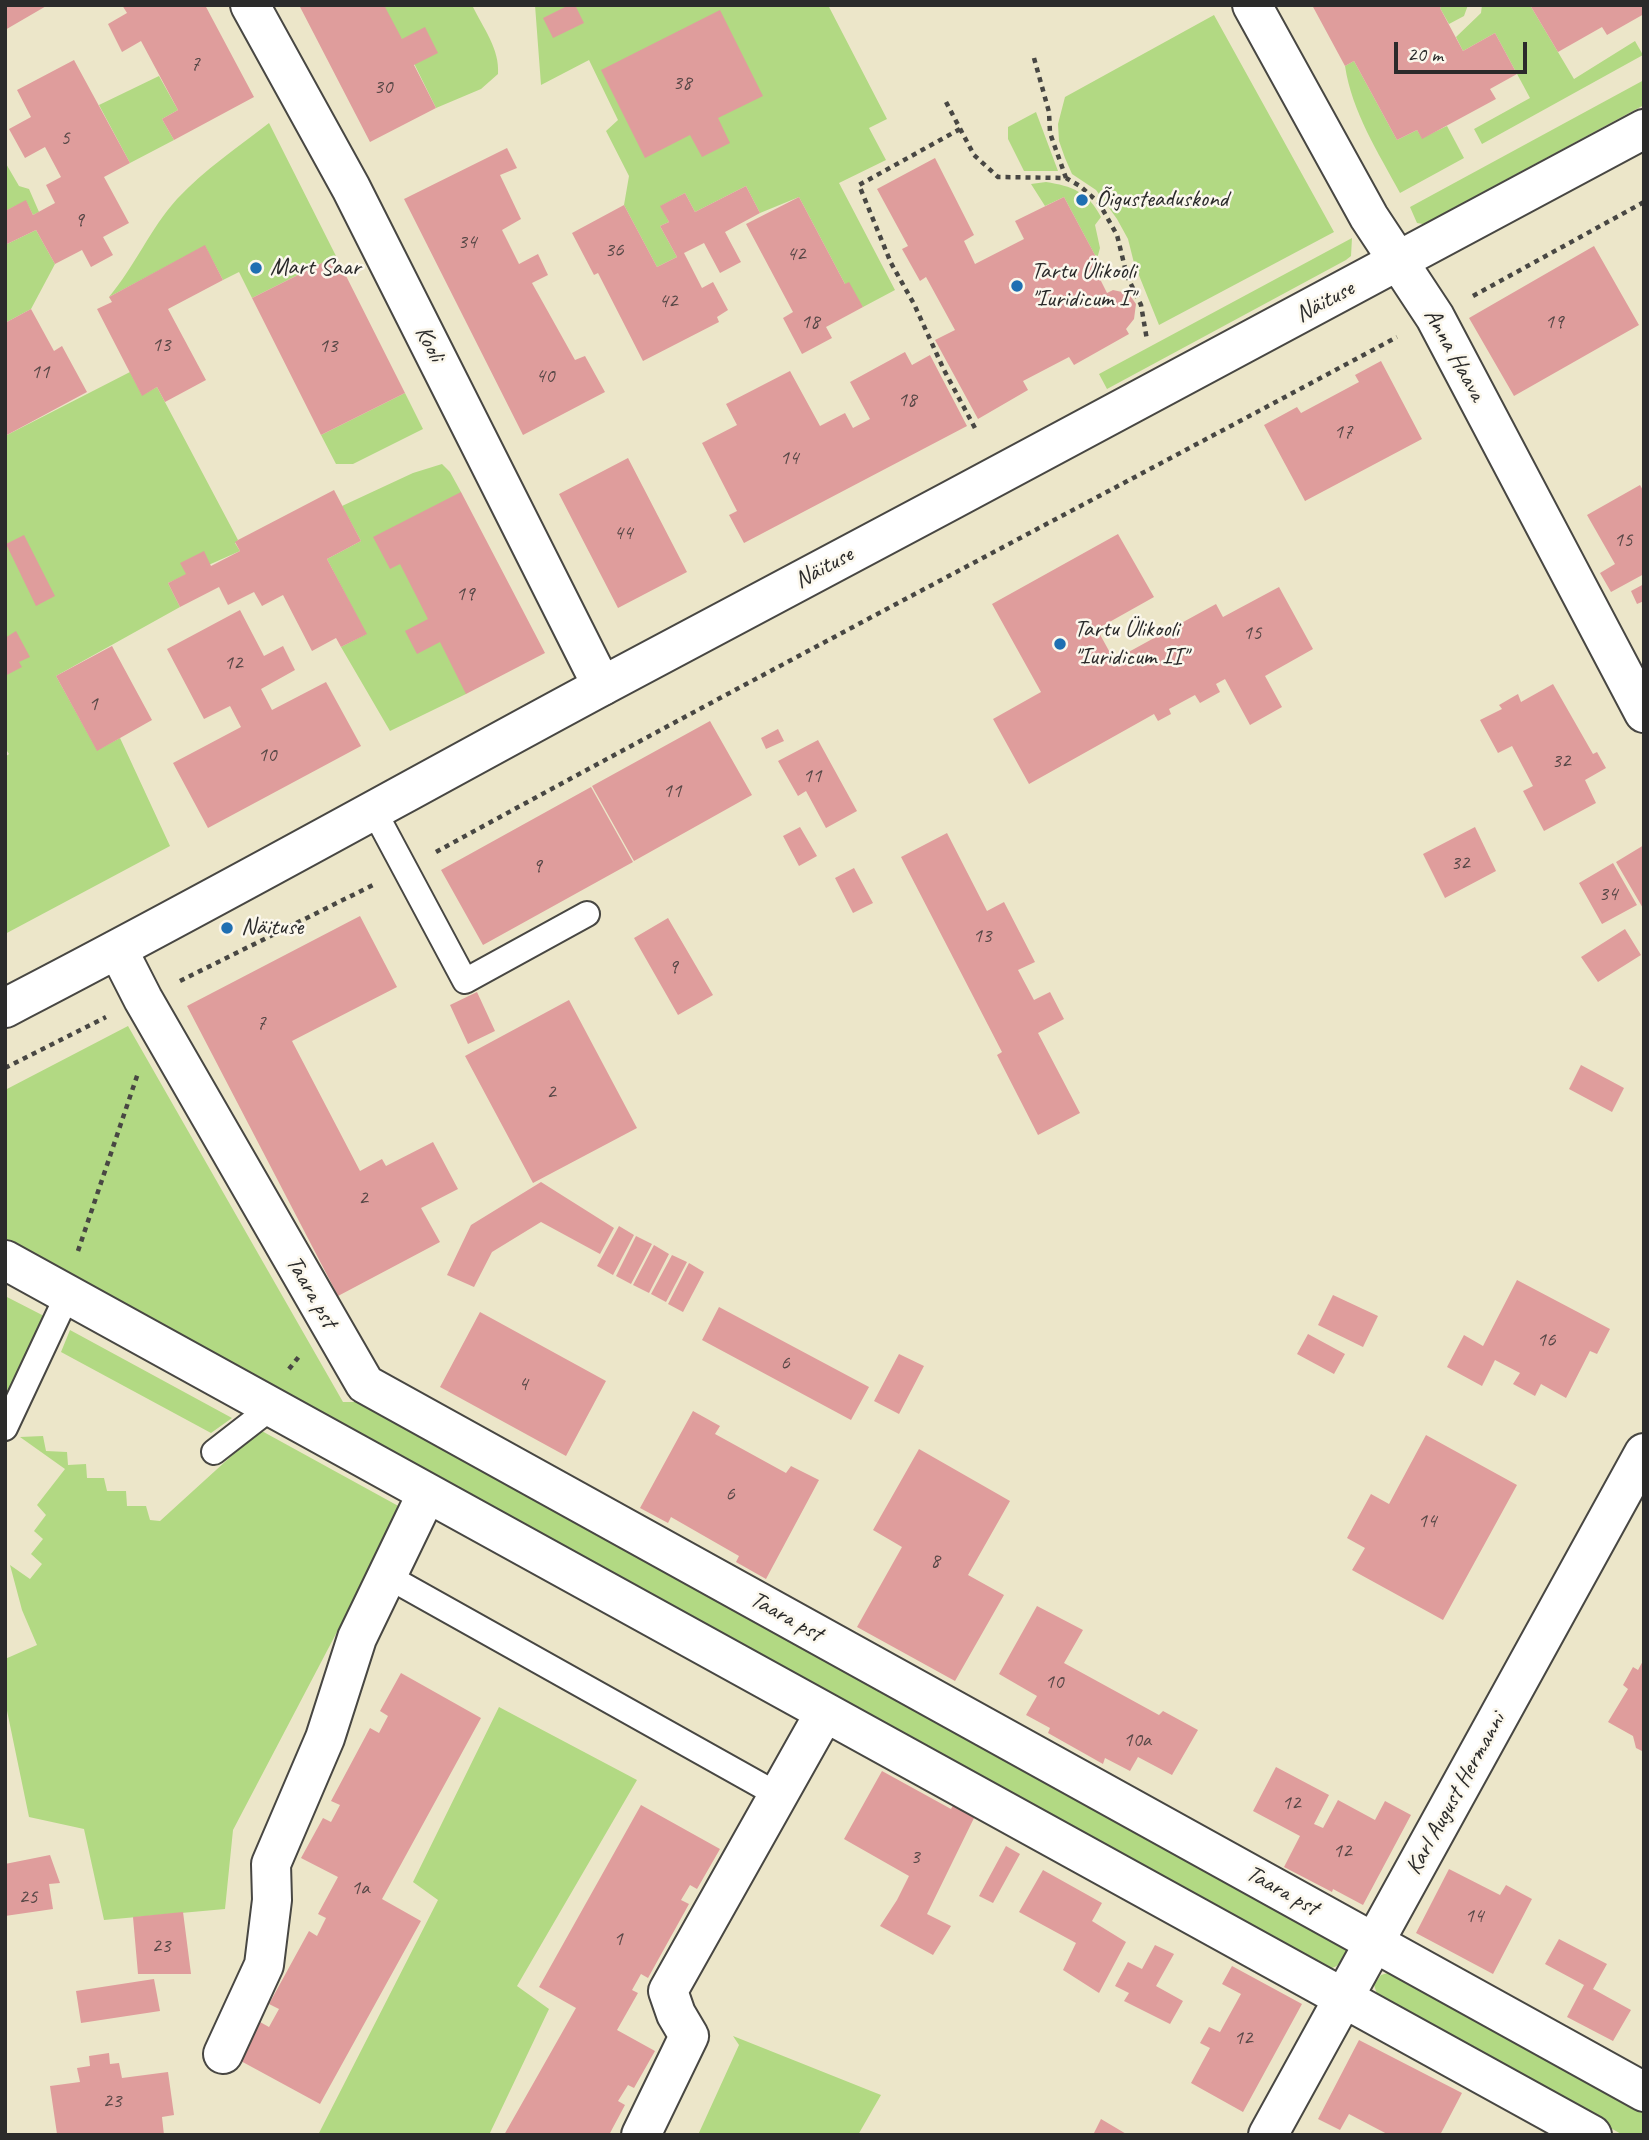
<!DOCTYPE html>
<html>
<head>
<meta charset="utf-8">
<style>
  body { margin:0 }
  #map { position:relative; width:1649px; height:2140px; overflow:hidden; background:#ece6c9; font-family:Caveat,sans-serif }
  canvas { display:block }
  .frame { position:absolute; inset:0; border:7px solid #2b2b2b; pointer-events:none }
  .scale { position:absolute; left:1394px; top:42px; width:133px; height:32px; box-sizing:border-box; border:4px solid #2b2b2b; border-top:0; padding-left:9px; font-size:21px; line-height:24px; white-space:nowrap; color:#2b2b2b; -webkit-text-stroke:5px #fbf7ec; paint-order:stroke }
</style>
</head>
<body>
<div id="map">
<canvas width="1649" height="2140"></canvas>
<div class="frame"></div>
<div class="scale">20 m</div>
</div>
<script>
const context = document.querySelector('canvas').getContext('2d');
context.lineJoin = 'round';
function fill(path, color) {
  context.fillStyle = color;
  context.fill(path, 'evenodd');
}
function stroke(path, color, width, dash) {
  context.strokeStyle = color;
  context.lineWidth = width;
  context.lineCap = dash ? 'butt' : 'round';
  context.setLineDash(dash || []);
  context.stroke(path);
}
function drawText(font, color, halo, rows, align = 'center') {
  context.font = font + ' Caveat,sans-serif';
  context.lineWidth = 5;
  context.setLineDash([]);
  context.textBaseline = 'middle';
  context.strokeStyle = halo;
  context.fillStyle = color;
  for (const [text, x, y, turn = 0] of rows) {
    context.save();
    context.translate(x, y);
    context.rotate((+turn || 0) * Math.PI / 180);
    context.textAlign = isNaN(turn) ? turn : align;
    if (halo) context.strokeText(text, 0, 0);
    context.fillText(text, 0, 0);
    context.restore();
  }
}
fill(new Path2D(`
  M324,5H472C483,28 500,49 498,74L481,89L436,108L402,39Z
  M535,5H828L887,119L869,128L886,160L839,183L895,290L863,307L845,284L799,197L760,213L746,186L695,212L685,193L661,206L669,222L660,226L677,257L657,267L624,205L629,176L606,131L618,120L589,60L541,85Z
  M1444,5H1468L1464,16L1449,24L1440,8Z
  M1482,5H1530L1574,79L1635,41L1643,55L1482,144L1474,129L1530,98L1495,33L1463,51L1456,37L1481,13Z
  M1214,15L1334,232L1159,325L1134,263L1128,239L1117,219L1096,190L1072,174L1065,158L1059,141L1058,124L1065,97Z
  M1354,61L1397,140L1417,130L1422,138L1447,126L1464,158L1400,193C1378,152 1352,112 1345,66Z
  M159,76L178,110L162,119L174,140L130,163L99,105Z
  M1644,80V105L1435,218L1423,224L1417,223L1410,207Z
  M1036,112L1058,171H1024L1008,139V127Z
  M269,123L336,256L252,298L239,272L223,280L205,246L109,297C135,266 150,229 177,199C204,170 238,147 269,123Z
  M5,162L19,186L29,189L39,212L33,215L26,201L5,211Z
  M1046,182C1072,186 1088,192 1101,217L1095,225L1100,248L1097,259L1064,197L1045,206L1031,184Z
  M36,230L55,264L31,309L5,323V245Z
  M1352,238L1351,256L1346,260L1107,389L1099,374Z
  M130,372L142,395L157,387L238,540L235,543L240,551L168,583L180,607L56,676L97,750L120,738L170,846L5,934V757L9,754L5,748V436Z
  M405,393L423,429L353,464H336L321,435Z
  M442,464L450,472L461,492L466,694L390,731L341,647L366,634L327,559L361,541L342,506L413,473Z
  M128,1026L343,1402H354L353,1391L1346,1946C1347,1961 1340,1966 1326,1970L5,1242V1090Z
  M5,1296L44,1316L5,1402Z
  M70,1330L232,1418L211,1433L61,1352Z
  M260,1430L402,1508L233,1830L225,1909L104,1920L84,1829L29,1817L5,1701V1659L37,1645L22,1610L10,1565L30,1579L42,1564L31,1554L43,1539L34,1531L46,1515L37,1505L65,1469L20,1437L43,1436L46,1451L67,1452L68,1465L86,1464L87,1478H104L107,1491H126L127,1506H146L150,1520L160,1521Z
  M499,1707L637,1780L517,1986L549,2009L489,2135H318L438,1900L413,1882Z
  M1397,1970L1644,2106V2135H1623L1387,2003L1377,1994L1374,1985L1381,1975Z
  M733,2036L881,2095L858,2135H698L739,2045Z`), '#b2d983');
fill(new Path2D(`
  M5,5H48L5,30Z
  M122,5H205L254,97L174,140L162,119L178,110L141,41L122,52L108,24L127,13Z
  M299,5H384L402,39L425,27L438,53L414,65L436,108L370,142Z
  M569,5H575L584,23L553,38L543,18Z
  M1312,5H1444L1440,8L1463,51L1495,33L1517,74L1490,89L1496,99L1422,139L1417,130L1397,140L1354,61L1345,66Z
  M1530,5H1644V14L1607,35L1602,27L1558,52Z
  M720,10L763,96L718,118L730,143L702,157L690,135L645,158L601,70Z
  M74,60L130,163L104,177L129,223L103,237L113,255L91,267L82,250L55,264L36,230L5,245V211L26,200L33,215L55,203L46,185L61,177L45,147L25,158L9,129L31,117L17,90Z
  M507,148L517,168L500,175L521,219L502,230L519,264L538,254L548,275L532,283L575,360L585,356L605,392L523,435L404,199Z
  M935,158L974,235L964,241L975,264L1024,239L1015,221L1064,197L1104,272L1098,275L1107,293L1113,290L1122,292L1129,294L1136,304L1134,319L1126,329L1129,334L1074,365L1069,357L1023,381L1028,390L978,419L935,340L955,330L926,277L920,281L902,249L908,246L877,189Z
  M746,186L760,213L725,232L741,262L720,273L704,243L684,253L702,288L713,282L728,310L717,317L719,322L643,361L598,273L594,275L572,233L624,205L657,267L677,257L660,226L669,222L660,206L685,193L695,212Z
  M799,197L845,284L849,282L863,307L826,327L832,338L802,354L783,318L793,312L746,224Z
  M205,245L223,280L168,309L206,380L165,402L157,387L142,396L97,309L112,302L109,297Z
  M1594,246L1639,325L1514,396L1469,318Z
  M336,256L405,393L321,435L252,298Z
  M31,309L54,351L62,346L87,392L5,436V323Z
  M905,352L912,365L930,355L967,426L744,543L729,515L737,511L702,443L737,425L726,404L790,371L820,426L845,413L853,428L870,419L850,382Z
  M1381,361L1422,439L1305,501L1264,425L1297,407L1301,413L1359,382L1355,375Z
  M628,458L687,572L618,608L559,494Z
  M1640,485L1644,492V574L1611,592L1600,573L1615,564L1587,515Z
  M334,490L361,541L327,559L367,634L341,647L336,638L312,651L283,595L262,606L254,592L228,605L219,587L180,607L168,583L186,574L180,563L204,551L211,566L240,551L235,542L238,540Z
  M461,492L545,653L466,694L440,642L417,654L405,631L428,619L400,564L390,569L373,537Z
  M1118,534L1154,597L1097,629L1114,660L1216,604L1223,617L1279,587L1313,649L1265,676L1282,707L1250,725L1225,679L1216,684L1220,692L1200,703L1195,695L1169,709L1171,714L1158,721L1154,714L1029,784L993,719L1041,692L992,604Z
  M24,535L55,596L36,606L6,544Z
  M1644,584V601L1637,604L1631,591Z
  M240,610L264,656L283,646L295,670L261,689L272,710L326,682L361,746L208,828L173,763L241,727L230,706L204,719L167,649Z
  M16,631L30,657L19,662L22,667L5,676V638Z
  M112,646L152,720L97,751L56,676Z
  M1553,684L1593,754L1597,752L1606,768L1585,780L1596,803L1544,831L1523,791L1533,786L1512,746L1498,753L1480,720L1502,709L1499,705L1518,694L1521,702Z
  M710,721L752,795L634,861L592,786Z
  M778,729L784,741L766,749L761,738Z
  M818,740L857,811L826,828L806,791L798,796L778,761Z
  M591,787L633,862L483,945L441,870Z
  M800,827L817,856L799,866L783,836Z
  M1475,827L1496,871L1445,898L1423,854Z
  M947,833L987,911L1004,902L1035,962L1018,970L1034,1000L1050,992L1064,1019L1038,1033L1080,1113L1038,1135L997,1055L1002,1052L901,857Z
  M1644,845V910L1616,862Z
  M1613,863L1637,905L1602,924L1579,883Z
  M854,868L873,903L853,913L835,878Z
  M360,916L397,987L292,1041L360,1171L382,1159L386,1166L433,1142L458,1189L421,1208L440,1242L338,1296L187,1006Z
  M668,918L713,995L678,1015L634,938Z
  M1625,929L1641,955L1598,982L1581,957Z
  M477,992L495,1031L468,1044L450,1005Z
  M569,1000L637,1128L533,1183L465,1056Z
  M1581,1065L1624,1088L1612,1112L1569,1089Z
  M541,1182L614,1228L600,1254L541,1222L492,1252L474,1287L447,1275L471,1225Z
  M619,1226L634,1235L613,1275L597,1266Z
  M636,1236L652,1244L631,1284L616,1276Z
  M654,1245L669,1254L649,1293L633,1285Z
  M672,1255L687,1262L666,1302L651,1294Z
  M689,1263L704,1272L683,1312L668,1304Z
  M1517,1280L1610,1329L1597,1354L1590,1351L1566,1398L1541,1384L1535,1396L1513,1384L1520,1373L1495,1360L1482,1386L1447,1367L1464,1335L1483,1346Z
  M1333,1295L1378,1316L1363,1347L1318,1325Z
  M719,1307L869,1387L851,1420L702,1340Z
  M480,1312L606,1381L566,1456L440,1387Z
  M1308,1334L1345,1354L1334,1374L1297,1354Z
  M899,1354L924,1366L899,1414L874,1401Z
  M693,1411L720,1426L715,1434L786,1473L791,1466L819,1480L766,1579L736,1562L739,1556L671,1517L668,1523L640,1508Z
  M1426,1435L1517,1485L1443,1620L1352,1570L1365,1548L1347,1538L1371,1494L1389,1504Z
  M919,1449L1010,1501L968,1575L1004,1595L955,1681L857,1627L902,1547L873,1530Z
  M1037,1606L1083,1630L1064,1663L1159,1715L1163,1711L1198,1730L1172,1775L1138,1757L1130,1771L1105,1758L1103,1764L1048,1733L1050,1728L1026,1715L1037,1696L999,1674Z
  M1644,1659V1752L1636,1748L1633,1736L1608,1722L1628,1689L1623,1685L1633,1667L1638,1670Z
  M401,1673L481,1718L382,1899L421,1921L320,2104L239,2060L260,2022L269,2027L279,2009L269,2004L309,1931L317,1936L326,1918L318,1914L338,1877L301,1858L323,1818L331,1822L340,1805L331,1801L370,1728L379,1733L388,1716L380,1711Z
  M1276,1767L1329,1795L1314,1824L1323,1828L1338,1800L1375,1820L1385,1801L1411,1815L1363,1905L1333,1889L1332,1892L1284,1867L1300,1836L1253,1811Z
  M882,1771L951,1809L954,1804L975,1816L927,1914L951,1926L933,1955L880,1926L897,1900L909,1876L844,1839Z
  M641,1805L720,1849L697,1889L690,1885L681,1900L689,1904L648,1978L641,1974L632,1990L638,1993L617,2030L655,2051L634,2088L628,2085L618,2101L625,2105L609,2135H504L576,2008L539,1987Z
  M1006,1846L1020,1854L993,1903L979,1896Z
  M50,1855L60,1883L49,1884L53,1909L5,1916V1864Z
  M1449,1869L1500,1895L1506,1885L1532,1899L1493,1974L1416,1933Z
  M1043,1870L1102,1903L1092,1921L1126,1942L1099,1993L1063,1970L1076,1943L1019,1912Z
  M183,1912L191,1974H138L133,1917Z
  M1559,1939L1607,1964L1593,1989L1631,2010L1613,2041L1567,2017L1584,1985L1545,1964Z
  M1155,1945L1174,1954L1156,1986L1183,2001L1170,2024L1124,2001L1129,1993L1115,1986L1128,1962L1142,1969Z
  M1232,1966L1302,2004L1243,2112L1191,2083L1210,2048L1200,2043L1209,2027L1220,2032L1241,1994L1222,1984Z
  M154,1979L160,2011L81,2023L76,1991Z
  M1359,2040L1462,2093L1440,2135H1389L1349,2114L1340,2130L1318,2119Z
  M109,2053L110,2064L119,2063L122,2078L168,2072L174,2115L162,2117L164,2135L57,2134L50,2086L80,2082L77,2068L90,2066L89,2056Z
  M1101,2119L1128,2135H1093Z`), '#df9d9c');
const lane = new Path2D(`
  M374,811L465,981L587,914
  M5,1428L68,1294
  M214,1452L272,1407
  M387,1576L778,1795`);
const street = new Path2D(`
  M250,5L351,188L602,686
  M1252,5L1369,217L1435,317L1644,713
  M118,950L143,999L365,1384L1644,2092
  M5,1260L1592,2135
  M223,2054L264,1965L272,1900L271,1864L325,1738L357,1638L427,1493
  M641,2135L689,2036L676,2014L668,1991L825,1712
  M1268,2135L1644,1453`);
const secondary = new Path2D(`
  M5,1008C207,904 405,792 606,684C952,499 1299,317 1644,129`);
stroke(lane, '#484743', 28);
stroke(street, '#484743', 42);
stroke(secondary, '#484743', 42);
stroke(new Path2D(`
  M1034,58L1049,112L1050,133L1066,178
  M946,102L974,155L998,177L1066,178L1080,186L1099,203L1117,235L1127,276L1141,305L1147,340
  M960,129L859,185L891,263L914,304L944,370L976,430
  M1473,296L1644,202
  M436,852C755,677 1077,509 1397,337
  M180,981L373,885
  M5,1068L106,1017
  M78,1251L138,1073
  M289,1369L301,1354`), '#484743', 4.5, [5, 5]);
stroke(lane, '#fff', 24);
stroke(street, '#fff', 38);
stroke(secondary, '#fff', 38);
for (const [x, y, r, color] of [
  [1082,200,7,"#1f6fb2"],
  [256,268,7,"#1f6fb2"],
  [1017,286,7,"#1f6fb2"],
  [1060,644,7,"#1f6fb2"],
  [227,928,7,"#1f6fb2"]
]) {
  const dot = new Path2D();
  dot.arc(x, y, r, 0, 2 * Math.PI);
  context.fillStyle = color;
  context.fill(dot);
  stroke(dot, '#fbf7ec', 2.5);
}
drawText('21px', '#584847', null, [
  ["7",195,64],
  ["38",682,83],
  ["30",383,87],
  ["5",65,138],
  ["9",79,220],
  ["34",467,242],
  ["36",614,250],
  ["42",796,254],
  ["42",668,301],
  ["18",810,322],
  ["19",1554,322],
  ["13",161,345],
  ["13",328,346],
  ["11",40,372],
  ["40",545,376],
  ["18",907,400],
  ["17",1343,432],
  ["14",789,458],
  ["44",623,533],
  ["15",1623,540],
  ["19",465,594],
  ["15",1252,633],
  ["12",233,663],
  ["1",93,704],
  ["10",267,755],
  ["32",1561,761],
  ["11",812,776],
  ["11",672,791],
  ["32",1460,863],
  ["9",537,866],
  ["34",1608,894],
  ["13",982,936],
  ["9",673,967],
  ["7",261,1023],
  ["2",551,1092],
  ["2",363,1198],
  ["16",1546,1340],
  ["6",785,1363],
  ["4",523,1384],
  ["6",730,1494],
  ["14",1427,1521],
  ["8",935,1561],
  ["10",1054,1682],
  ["10a",1137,1740],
  ["12",1291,1803],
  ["12",1342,1851],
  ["3",915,1857],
  ["1a",360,1888],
  ["25",28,1897],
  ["14",1474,1916],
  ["1",618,1939],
  ["23",161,1946],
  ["12",1243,2038],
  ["23",112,2101]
]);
drawText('24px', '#2b2b2b', '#fbf7ec', [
  ["Õigusteaduskond",1096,200],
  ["Mart Saar",270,268],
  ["Tartu Ülikooli",1031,272],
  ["\"Iuridicum I\"",1031,300],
  ["Tartu Ülikooli",1074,630],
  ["\"Iuridicum II\"",1074,658],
  ["Näituse",241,928]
], 'left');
drawText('24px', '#2b2b2b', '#fbf7ec', [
  ["Näituse",1325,302,-28],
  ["Kooli",429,344,63],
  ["Anna Haava",1454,355,61],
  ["Näituse",824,568,-28],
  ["Taara pst",311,1292,60],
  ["Taara pst",786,1617,29],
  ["Karl August Hermanni",1456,1794,-61],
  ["Taara pst",1282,1891,29]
]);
</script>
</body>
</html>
